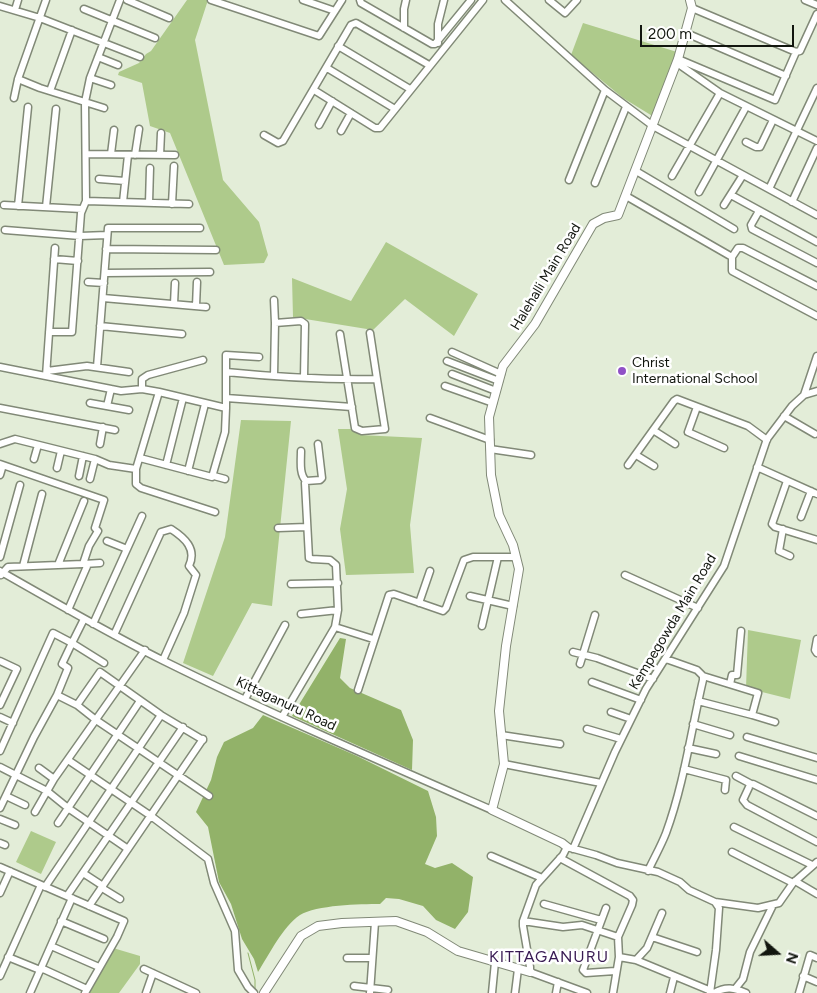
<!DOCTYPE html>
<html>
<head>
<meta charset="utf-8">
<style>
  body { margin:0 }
  #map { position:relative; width:817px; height:993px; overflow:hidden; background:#e3edd8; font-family:Figtree,sans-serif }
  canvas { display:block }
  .north { position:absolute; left:752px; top:928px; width:50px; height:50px; -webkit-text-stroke:4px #fff; paint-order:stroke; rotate:109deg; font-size:14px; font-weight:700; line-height:20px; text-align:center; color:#12160f }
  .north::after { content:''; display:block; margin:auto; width:18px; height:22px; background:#12160f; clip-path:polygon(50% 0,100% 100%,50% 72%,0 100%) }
  .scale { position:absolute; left:640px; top:25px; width:154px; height:22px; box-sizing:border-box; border:2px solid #12160f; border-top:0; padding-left:6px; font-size:15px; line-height:18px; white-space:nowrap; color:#12160f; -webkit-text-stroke:4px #fff; paint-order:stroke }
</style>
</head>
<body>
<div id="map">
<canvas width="817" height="993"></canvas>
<div class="north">N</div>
<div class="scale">200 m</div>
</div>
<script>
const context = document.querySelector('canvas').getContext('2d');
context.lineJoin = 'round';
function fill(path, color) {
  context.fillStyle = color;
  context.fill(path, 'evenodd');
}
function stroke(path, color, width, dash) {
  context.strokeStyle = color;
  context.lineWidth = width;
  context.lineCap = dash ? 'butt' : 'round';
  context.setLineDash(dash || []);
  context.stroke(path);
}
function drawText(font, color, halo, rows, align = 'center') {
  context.font = font + ' Figtree,sans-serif';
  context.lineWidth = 5;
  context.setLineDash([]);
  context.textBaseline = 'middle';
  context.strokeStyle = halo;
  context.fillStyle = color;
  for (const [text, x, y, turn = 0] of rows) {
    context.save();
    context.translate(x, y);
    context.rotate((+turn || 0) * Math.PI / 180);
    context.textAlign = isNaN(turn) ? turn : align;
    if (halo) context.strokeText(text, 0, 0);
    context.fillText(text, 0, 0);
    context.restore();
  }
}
fill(new Path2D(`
  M187,0H208L195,40L223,180L259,222L268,255L264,263L224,265L170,133L150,126L142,83L118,75L119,72L139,63L146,54L151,51Z
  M583,23L677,52L654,117L623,98L571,55Z
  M386,242L478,294L454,336L405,299L373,330L293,317L292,278L351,301Z
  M241,420L291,421L272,606L252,603L213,676L183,663L225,537Z
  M338,429H352L360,435L422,438L410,525L414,573L346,575L340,529L347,489Z
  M748,630L801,640L790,699L746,688Z
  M31,831L56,842L41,874L16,862Z
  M113,948L140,956V964L119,993H87Z`), '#aeca8b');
fill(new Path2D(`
  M340,638L346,639L340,678L350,688L401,710L413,740L412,770L292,716Z
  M263,715L357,756L428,791L436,817L437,836L425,864L435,868L452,863L473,877L468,912L455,929L436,920L423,906L399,899L386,898L380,904C360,904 316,905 300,915C283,926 269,955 258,972L254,959L242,939L231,904L219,882L208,827L196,812L211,780L217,757L224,742L253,728Z`), '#92b269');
stroke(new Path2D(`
  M248,953L255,980V989`), '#92b269', 1);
const minor = new Path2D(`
  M127,0L169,18
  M211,0L319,36L342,0
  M303,0L335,11
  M360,0L361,3L432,44H435L471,0
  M505,0L605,90L653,126L817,215
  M549,0L565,13L577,0
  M805,0L817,5
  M0,6L40,18L140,57
  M84,9L155,38
  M15,10L18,0
  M404,28V9L406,0
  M686,33L786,76
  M438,43V24L444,0
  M338,46L410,89
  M796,52L800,51L817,14
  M98,57L118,65
  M678,59L775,100L796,52L692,8
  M677,63L720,93L817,141
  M327,68L395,109
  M90,78L111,85
  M18,79L40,88L104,108
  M314,90L375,128H380L483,0
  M50,91L72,30
  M14,98L18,79L46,0
  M319,125L332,101
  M341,131L351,113
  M264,135L278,143L283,141L351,25L356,23L429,65
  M746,142L756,147H760L773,120
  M87,154L175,155
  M111,154L114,130
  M135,155L139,129
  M160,155L161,133
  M636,171L734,229
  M672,176L720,93
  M99,179L125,181
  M569,180L605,90
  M595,183L626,107
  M769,189L817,88
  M699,192L746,107
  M731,195L817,242
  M626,196L732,257
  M86,201L189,204
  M123,202L128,155
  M792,202L817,148
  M149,203L150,168
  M172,204L174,166
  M4,205L82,209
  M724,205L743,175
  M18,206L28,107
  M46,207L56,109
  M759,211L751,225L752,229L817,263
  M5,230L80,236L107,235
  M106,249L216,250
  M54,259L78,261
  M105,273L210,272
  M88,282L104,283
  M817,286L743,248H738L732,257V271L817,316
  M103,298L206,307
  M274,300L275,323
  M174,304L175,283
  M196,306L197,282
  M100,326L182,334
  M49,332H72L81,213L86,201L85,102L90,78L120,0
  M370,333L377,379
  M452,352L501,374
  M447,361L499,381
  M0,367L121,391L142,389L159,392
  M97,367L108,228H200
  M47,371L87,366L129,372
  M226,372V355L259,357
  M452,374L496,391
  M46,376L55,248
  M274,376L275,323L301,321L305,324L304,377
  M445,386L493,403
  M142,389V379L148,375L203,360
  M804,395L817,391
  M226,398L352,407
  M90,403L129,410
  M107,406L111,389
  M697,407L688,432L724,448
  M0,408L115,430
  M784,416L815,434
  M430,418L490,440
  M653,430L675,444
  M0,444L15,439L95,459L109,465L136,469L159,392L226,408V372C276,377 327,380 377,379L385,429L362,431L355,428L340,334
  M100,444L103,427
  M318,444L322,478L320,480L306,481L305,483L309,558L312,559L330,560L336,565L338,610L335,627
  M490,449L531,455
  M301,451C301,461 299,474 306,481
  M636,455L654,466
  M140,458L212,477L225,432L226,408
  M34,459L38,445
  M0,464L104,500L95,528L98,531L89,546L83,564L8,567L1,575
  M166,465L183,398
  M628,465L674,401L677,399L748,426L767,440
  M757,467L817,494
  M57,468L61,451
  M136,469V484L141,488L215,512
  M188,471L205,404
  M0,475L3,465
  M79,476L83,456
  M214,476L225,479
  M90,479L95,459
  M787,481L772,524L775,527L817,540
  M801,517L811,491
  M278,528L307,527
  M783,529L779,551L790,556
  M107,541L127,549
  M0,557L20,485
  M84,564L100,563
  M58,565L84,501
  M23,566L42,494
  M0,571C54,602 108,633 164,661C271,714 382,762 492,810
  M625,575L698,608
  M291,584L338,583
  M470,596L513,606
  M419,603L430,571
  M68,610L88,564
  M301,614L338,610
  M93,624L142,516
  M482,626L498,557
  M114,635L161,532L171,529C185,538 197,549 189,566L196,575L184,613L163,660
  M817,639L815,650L817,653
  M573,652L597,658L653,679
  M0,661L17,669L0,705
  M104,663L72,643L62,664L68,668L57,695L77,705L96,720L209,796
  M580,664L595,615
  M703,676L758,693L752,715L775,722
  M592,682L641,700
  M730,684L732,675H737L741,631
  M358,690L389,595L394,594L443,611L446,608L464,560L473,557H516
  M245,699L285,625
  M698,701L752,715
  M77,705L100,672L161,715L203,740
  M611,712L631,719
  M0,717L13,723
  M282,717L335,627L373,639
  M693,724L730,735
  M587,729L621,739
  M501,735L560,744
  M747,737L817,758
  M688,748L716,754
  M0,751L53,633L72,643L84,619
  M739,756L817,780
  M68,760L151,816L208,859L214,883L235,931L238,970L248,987L254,993
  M504,764L601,783
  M0,767L47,791L68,808L128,849
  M39,768L54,779
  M684,769L726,780L725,790
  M736,776L751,784
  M6,796L25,805
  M0,808L34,737L57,695
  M35,812L54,779L145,650
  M817,816L753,784L750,785L743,800L747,805L817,842
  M0,819L15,825
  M58,823L140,701
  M734,827L812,865
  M0,843L5,845
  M573,849L615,752L646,689L724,566L767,439L792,406L804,395L817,356
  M732,852L793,883
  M491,856L542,878
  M560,858L630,896L633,900L632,905L618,937L619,957L613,993
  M0,867L124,921L117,937L85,993
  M648,871C654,858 661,846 666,833C684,784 691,731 703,680V676L697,670L666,659
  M83,873L103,886
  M795,881L817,894
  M45,887L161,715
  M102,888L120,899
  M0,893L10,871
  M67,896L183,727
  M715,902L758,908L779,903L793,883L817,862
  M544,904L601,920
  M89,906L203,739
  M606,908L583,970L586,973L615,971
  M61,921L104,939
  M523,921L563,927L582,925L618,937
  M652,937L697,952
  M51,946L99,967
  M8,957L40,970
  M619,957L636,960L711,991
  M347,958H372
  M636,960L647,948L662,913
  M41,968L87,989
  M144,969L196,993
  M0,976L41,885
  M803,976L817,982
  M354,986L388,990
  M735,989L743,979L750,952L773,905
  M30,993L72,898
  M146,993L153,973
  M370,993L375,922
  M492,993L495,962
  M515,993L518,969
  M556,993L558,982
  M587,993L530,972V967L523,926V921L536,885L563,855L567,847L596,855L617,863L658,872L680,882L689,890L715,902L719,908L716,950L710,993
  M670,993L674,977
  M714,993C726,986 734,988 746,993
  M799,993L810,955L817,958`);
const major = new Path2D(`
  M567,847L562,843L492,810L504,764L499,711L506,646L519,569L513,545L499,515L491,475L489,417L503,366L535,324L593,224L604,218L618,215L678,59L692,8L690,0
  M264,993L301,936L318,926L342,923L396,921L427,932L458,951L530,972`);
stroke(minor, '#818977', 9);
stroke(major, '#818977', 10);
stroke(minor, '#fff', 6);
stroke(major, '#fff', 8);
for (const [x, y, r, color] of [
  [622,371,5,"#9051c6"]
]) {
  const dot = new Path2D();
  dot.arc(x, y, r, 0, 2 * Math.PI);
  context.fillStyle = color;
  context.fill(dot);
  stroke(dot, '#fff', 2);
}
drawText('14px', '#12160f', '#fff', [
  ["Halehalli Main Road",546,277,-59],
  ["Kempegowda Main Road",673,622,-59],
  ["Kittaganuru Road",286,704,25]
]);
drawText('14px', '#12160f', '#fff', [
  ["Christ",632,363],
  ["International School",632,379]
], 'left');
context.letterSpacing = '1px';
drawText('16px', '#381a52', '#fff', [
  ["KITTAGANURU",549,957]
]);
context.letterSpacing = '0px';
</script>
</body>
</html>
